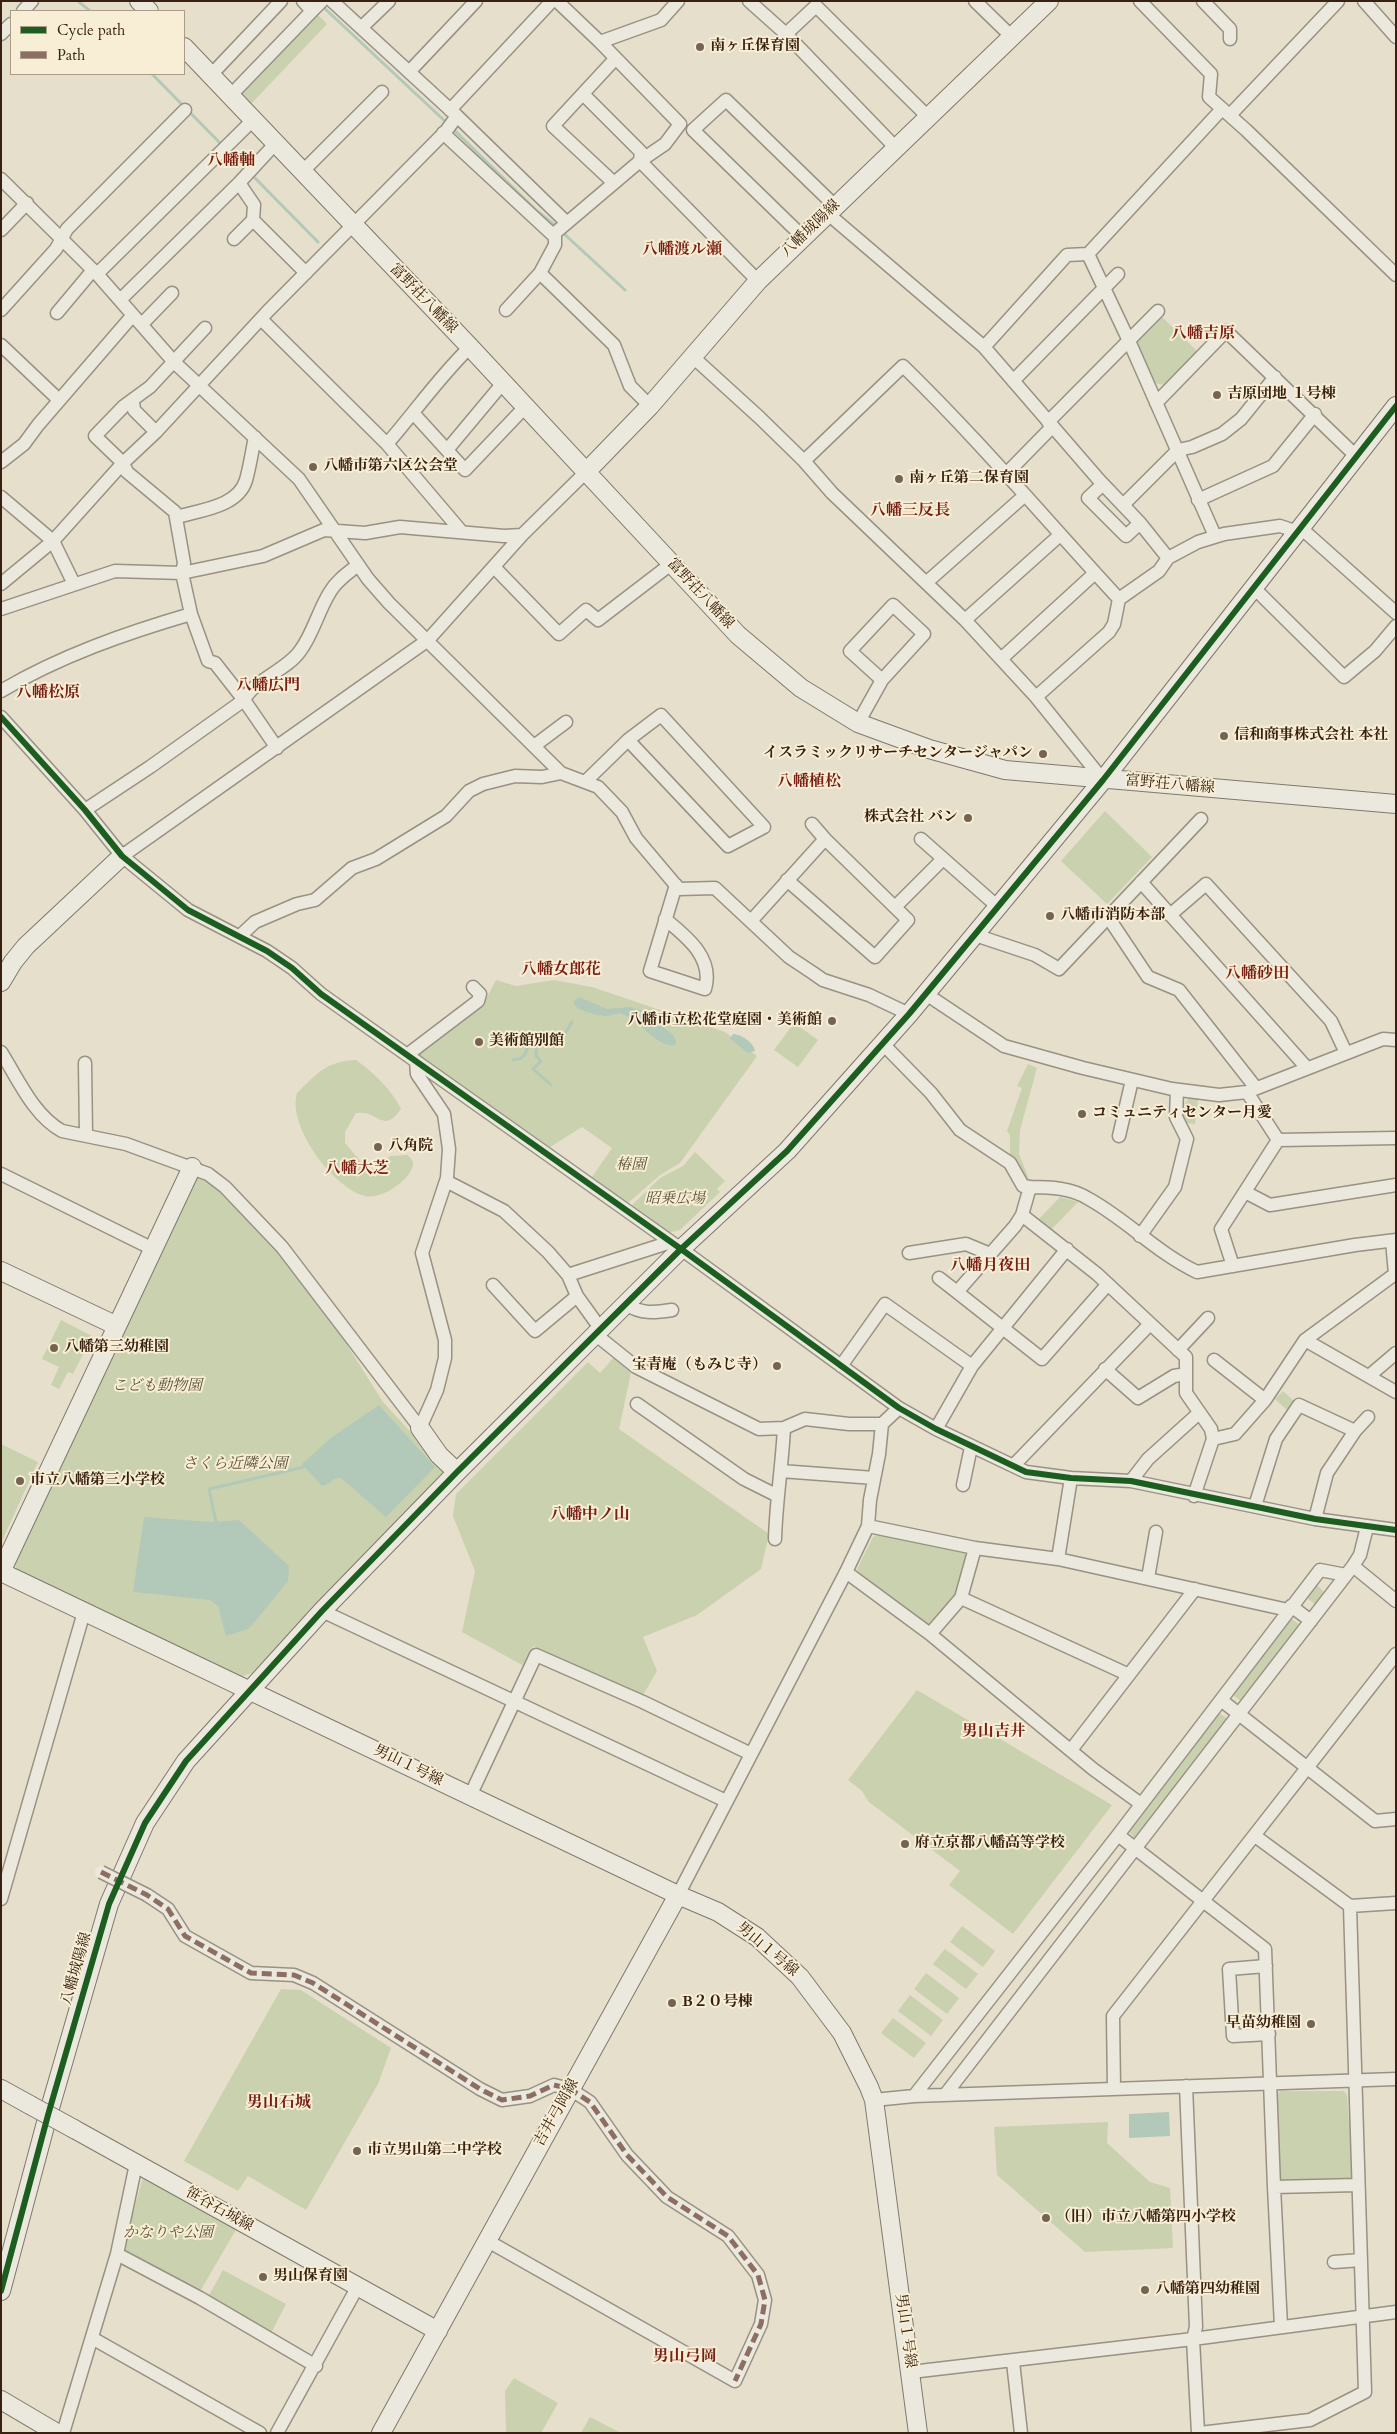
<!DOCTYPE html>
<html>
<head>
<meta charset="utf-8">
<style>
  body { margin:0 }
  #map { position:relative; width:1397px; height:2434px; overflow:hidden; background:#e6dfcb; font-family:Cardo,serif }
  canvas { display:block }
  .frame { position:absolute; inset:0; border:2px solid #392111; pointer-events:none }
  .legend { position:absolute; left:10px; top:10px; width:175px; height:65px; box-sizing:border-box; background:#f7eed5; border:1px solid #ab9c87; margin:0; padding:6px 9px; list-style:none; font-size:15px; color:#392111 }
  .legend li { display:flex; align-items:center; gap:10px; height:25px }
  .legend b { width:25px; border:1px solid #ab9c87 }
</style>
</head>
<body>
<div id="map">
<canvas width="1397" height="2434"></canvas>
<div class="frame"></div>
<ul class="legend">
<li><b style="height:6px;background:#1b5e20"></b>Cycle path</li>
<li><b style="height:6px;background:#8d6e63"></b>Path</li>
</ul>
</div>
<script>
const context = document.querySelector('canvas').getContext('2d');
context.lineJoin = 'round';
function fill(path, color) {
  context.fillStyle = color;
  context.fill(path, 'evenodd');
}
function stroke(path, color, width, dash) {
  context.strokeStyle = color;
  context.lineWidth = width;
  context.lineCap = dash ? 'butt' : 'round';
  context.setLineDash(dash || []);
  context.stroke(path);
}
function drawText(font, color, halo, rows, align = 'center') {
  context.font = font + ' Cardo,"Noto Serif JP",serif';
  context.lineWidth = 4;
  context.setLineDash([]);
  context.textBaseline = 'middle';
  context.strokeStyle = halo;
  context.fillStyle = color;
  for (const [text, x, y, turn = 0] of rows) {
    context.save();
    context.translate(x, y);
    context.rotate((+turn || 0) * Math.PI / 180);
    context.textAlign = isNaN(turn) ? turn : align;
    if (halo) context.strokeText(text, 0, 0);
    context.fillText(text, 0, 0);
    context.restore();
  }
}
fill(new Path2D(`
  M316,13L327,24L249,106L237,95Z
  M1159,314L1198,352L1164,385L1154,383L1133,339Z
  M1105,811L1152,857L1107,904L1061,861Z
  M496,980L516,986L554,980L592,987L725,1032L757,1056L680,1163L660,1175L628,1203L592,1177L612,1148L582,1127L550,1147L417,1053L485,1001Z
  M794,1023L818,1040L798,1067L774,1050Z
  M356,1060C373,1072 392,1090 401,1109C383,1135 379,1110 356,1113L345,1132V1143L369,1171L377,1168L390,1156L408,1155C410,1158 414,1161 413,1165C410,1181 380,1200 365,1196C333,1188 287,1126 297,1093C316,1074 327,1061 356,1060Z
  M1028,1064L1037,1068L1020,1130L1019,1154L1031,1184L1027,1183L1010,1155V1135L1007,1131L1022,1088L1017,1086Z
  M1187,1098L1198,1099L1195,1124L1186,1123L1181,1113L1182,1103L1184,1104L1188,1100Z
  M695,1152L725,1181L717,1189L720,1192L680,1230L667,1233L630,1207L660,1178L683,1166Z
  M203,1175L311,1288L383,1402L441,1465L447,1474L252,1673L240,1677L17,1571L14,1561L192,1178Z
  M1060,1197L1078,1202L1049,1232L1037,1221Z
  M61,1320L92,1336L73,1374L68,1372L59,1389L51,1385L59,1367L42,1359Z
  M615,1356L632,1368L619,1429L769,1534L761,1569L697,1615L643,1637L657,1671L643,1695L533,1646L524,1666L462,1632L475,1571L453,1516L456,1494L588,1362L600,1373Z
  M1283,1391L1296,1403L1289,1412L1275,1399Z
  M1,1444L38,1462L1,1543Z
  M881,1533L962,1550L967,1556L961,1597L930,1630L859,1574L857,1569L873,1537Z
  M1317,1585L1327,1595L1318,1607L1307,1598Z
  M1290,1618L1302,1626L1243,1703L1232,1694Z
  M917,1690L1112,1805L1013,1934L949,1885L960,1871L869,1802L862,1791L848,1780Z
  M1218,1712L1229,1720L1138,1838L1134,1837L1127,1830Z
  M962,1926L995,1951L983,1967L950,1942Z
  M945,1949L978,1974L966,1989L933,1964Z
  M926,1973L959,1998L947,2014L914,1989Z
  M281,1989L301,1990L391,2048L378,2084L306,2210L248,2176L238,2191L184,2161Z
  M910,1995L943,2020L931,2036L898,2011Z
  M893,2018L926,2043L914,2058L881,2033Z
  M1280,2091H1344L1347,2095L1353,2176L1350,2180L1278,2181L1276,2095Z
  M1108,2122L1107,2143L1150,2182L1170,2188L1173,2248L1085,2252L997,2175L994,2127Z
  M143,2177L237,2228L199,2293L122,2253Z
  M223,2270L286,2304L271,2333L208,2297Z
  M514,2378L558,2403L541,2433H506L505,2391Z
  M590,2417L621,2433H581Z`), '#cad1ae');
fill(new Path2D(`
  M579,997L607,1009L630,1007L643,1011L673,1035L676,1040L675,1045C655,1048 641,1019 622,1014C616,1012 609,1017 603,1016C594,1014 576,1011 573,1002Z
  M733,1034C741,1034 754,1043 755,1051L748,1053L730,1039Z
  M379,1405L435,1467L386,1517L341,1478L334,1479L330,1483L322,1486L302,1464L332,1437Z
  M144,1517L211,1522L239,1520L289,1566L288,1581L258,1618L248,1629L226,1636L218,1606L210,1600L133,1592Z
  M1169,2112L1170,2136L1129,2138V2114Z`), '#b2c9b9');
stroke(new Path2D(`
  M78,1L90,11
  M321,5L448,124
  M152,74L222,145
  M452,128L537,211L557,227
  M230,152L247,169
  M253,176L318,242
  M561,231L625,290
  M513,1060C524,1060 530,1050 527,1039
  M551,1085L533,1069L541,1061L536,1056C534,1037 551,1039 565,1034L572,1022
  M216,1522L209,1489L304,1467`), '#b2c9b9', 3);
const street = new Path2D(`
  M303,1L312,11L322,1
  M749,1L786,34L896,148
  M975,1L1012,37
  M1140,1L1211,74L1209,97L1246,130L1396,275
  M1203,1L1230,29V39
  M1364,1L1396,37
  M23,11L32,1
  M362,27L389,1
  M1,34L11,24
  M786,34L816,6L928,117
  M600,42L661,20L678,1
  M409,72L476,1
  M211,75L281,1
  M583,94L641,152L640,161L758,281
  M230,96L312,11
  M450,110L552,1
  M1230,115L1338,1
  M457,116L566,222
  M443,133L553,235
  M302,172L382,92
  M1,179L97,274L174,362L299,479L368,579L389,603L561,773L598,787L622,812L636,838L679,889L715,888L789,957L813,973L823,980L869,995L909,1014
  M614,183L553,126L615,59
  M827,213L984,347L1099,480L1140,523L1168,558
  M253,220L306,273
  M1,230L27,203
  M803,237L693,130L726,100L835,206
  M234,239L253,220L254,205L239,183
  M1088,254L1129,341L1215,536
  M540,273L614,345L630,386L650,406
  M97,274L253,120
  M120,300L239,183L275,144
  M1,310L56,249L67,229L185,110
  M506,310L540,273L555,245V233L640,161L665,144L680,124L600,42L557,1
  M57,313L93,270
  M261,319L387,444C415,412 439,377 470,347
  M142,324L172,293
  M205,328L150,387L124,406L95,436L123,463L127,472L175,512L184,563L182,573L191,614L208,661L215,663L244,700L277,748
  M1,345L59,400
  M984,347L1067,255L1088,254L1222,109
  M693,357L760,418L804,461L832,493L965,620L1036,697L1103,780
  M1013,381L1118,274
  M133,402L134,410L156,432
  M1156,403L1226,331L1357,457
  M414,414L465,470L525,407
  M1048,422L1158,311
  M387,444L461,531
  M447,450L503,383
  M804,461L903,366C979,440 1047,521 1119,599
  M1,462L24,444L38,425L133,315
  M1007,473L1052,427
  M1103,484L1088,498L1126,536L1140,523
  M1,497L53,541L74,584
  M1198,500L1273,466L1315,414
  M1123,505L1178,450L1192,447L1222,434L1241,419L1275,377
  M177,517C200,510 238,507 246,480C250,466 252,451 255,437
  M1302,529L1396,613
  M494,567L559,634L586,610L598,620L671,564
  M927,582L1024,496
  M1,584L53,541L123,463L156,432L268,311L446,131L457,116L332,1
  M1253,587L1344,677L1375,651L1396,626
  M1,609L115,571L182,573L263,556L324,530L365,533L400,527L504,536L522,535
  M965,620L1060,535
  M1001,659L1095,573
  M1,691C60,656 126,633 191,614
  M1036,697L1109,632L1114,624L1119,599L1159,571L1168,558L1198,542L1224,534L1280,526L1298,532
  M1,717L85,810L122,856L188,910L267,951L292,968L321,994L681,1249L899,1408L936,1429L1026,1472L1071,1478L1131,1481L1315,1519L1396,1530
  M858,723L882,680L924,634L893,605L850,651L882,680
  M534,746L566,722
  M585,782L628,740L661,715L764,827L728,846L628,740
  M85,810L150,767L244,700C254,680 287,670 300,651C313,634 318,611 330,592C336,581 348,573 358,565
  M921,839L998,907
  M122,856L428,640L522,535L587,471
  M787,880L875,957L908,920L825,839L812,824
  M1141,882L1307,1068
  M895,907L943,859
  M1170,915L1206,884L1331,1021L1346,1053
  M1108,917L1148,977L1179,990L1256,1088
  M665,919C687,937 714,958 705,989L650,971L676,885
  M751,921L825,839
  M975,935L1035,955L1059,969L1201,819
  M240,936L255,922L297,904L315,900L352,868L376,859L446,816L469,791L483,784L515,776L542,777L561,773
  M926,994L1004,1046L1083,1068L1172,1089L1219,1095L1247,1092L1383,1039L1396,1040
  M882,1043L931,1093L960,1130L1010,1163L1023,1186L1030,1187
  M1,1052C18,1079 34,1116 62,1131L126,1144L208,1174L225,1187L282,1247L420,1428L437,1390L445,1358V1340L422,1253L447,1178L449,1149L444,1114L417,1074L416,1061
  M407,1055L478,1001L480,994L473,987
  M85,1063L86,1135
  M1247,1092L1278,1140
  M1119,1136L1132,1080
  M1278,1140L1396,1138
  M1,1174L153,1249
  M446,1181L504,1211L548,1252L568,1275L577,1296L600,1328
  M1245,1192L1270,1205L1396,1185
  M1022,1215L1015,1226L957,1292L1042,1359L1108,1284
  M1140,1236L1175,1187L1187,1139L1176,1117L1177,1090
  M909,1253L966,1244L990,1254
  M1233,1266L1221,1229L1278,1140
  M568,1275L671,1242
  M939,1278L957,1292
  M493,1285L535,1331L577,1296
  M625,1304C642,1314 653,1313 672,1310
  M595,1334L636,1367L759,1429L784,1428L805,1419L849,1424H882
  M1305,1340L1396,1392
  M1178,1350L1208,1318
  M1214,1360L1265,1400
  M841,1366L885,1304L972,1366L1067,1249
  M1105,1369L1138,1398L1174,1376L1186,1374
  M1369,1376L1396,1353
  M637,1404L744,1479L778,1496
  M936,1429L972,1366
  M1213,1439L1235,1434L1265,1400L1305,1340L1395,1274L1392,1241
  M1014,1465L1150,1324
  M781,1471L874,1478
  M1131,1481L1148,1459L1199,1413
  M963,1485L971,1447
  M1194,1496L1213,1439L1211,1429L1186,1393V1357L1097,1274L1022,1215L1030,1187C1050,1187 1072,1188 1089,1199C1127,1220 1157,1253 1197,1272L1355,1245L1396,1240
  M1255,1506L1276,1439L1299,1405L1355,1431L1368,1417
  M1315,1519L1327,1473L1355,1431
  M868,1526L975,1548L1058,1559L1288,1610
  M775,1539C776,1502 782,1466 784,1428
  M1058,1559L1071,1478
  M1353,1566L1396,1601
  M846,1572L930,1634L1093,1769L1141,1804
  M1148,1578L1156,1532
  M961,1598L1127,1674
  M1291,1606L1311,1621
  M322,1611L726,1801
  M930,1634L961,1598L975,1548
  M1221,1700L1375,1821L1396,1819
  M1071,1750L1195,1589
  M470,1796L536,1655L643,1702L751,1754
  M1118,1835L1265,1949L1274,2187L1281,2326
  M1255,1836L1350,1906L1396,1903
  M147,1895L168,1909L185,1936L251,1973L294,1975L313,1983L480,2089L502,2100L530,2096L554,2085L570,2089L590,2102L627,2155L667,2197L728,2236L758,2275L765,2300L761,2324L735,2381L486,2240
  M678,1895L846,1572L868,1526L870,1500L879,1454L882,1424L899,1408
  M1,1899L84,1612
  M1266,1966L1229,1969L1233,2036L1269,2034
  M1186,2086L1196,2327L1193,2339L1198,2433
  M1114,2089L1113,2016L1396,1654
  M945,2095L1353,1566L1360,1555L1367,1527
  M914,2096L1118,1835L1320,1570L1346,1575
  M874,2100L914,2096L1396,2079
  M1274,2187L1357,2185
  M117,2254L200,2298L316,2366
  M1334,2262L1361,2260
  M92,2338L260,2433
  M1013,2362L1021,2433
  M911,2372L1193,2339L1396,2312
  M63,2433L117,2254L136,2164
  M277,2433L358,2286
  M1200,2433L1310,2420L1365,2392L1350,1906`);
const secondary = new Path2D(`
  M139,1L149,11
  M184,47L470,347L738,635L801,688L858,723L929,749L1005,770L1396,804
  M587,471L650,406L758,281L1049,1
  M1,982L13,962L26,946L122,856
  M1,1271L117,1326
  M420,1428L439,1455L457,1472
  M1,1572L678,1895L718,1912L757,1937L800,1977L842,2033L869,2087L874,2100L918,2433
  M1,1572L192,1167
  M1,2089L30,2105
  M74,2129L438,2331
  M1,2291L48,2115L109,1904L145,1823L186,1761L322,1611L457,1472L681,1249L787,1151L909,1014L1103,780L1396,406
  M1,2400L57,2433
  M381,2433L678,1895`);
stroke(street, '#989184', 15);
stroke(secondary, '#80786c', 20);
stroke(street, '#ebe8dd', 12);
stroke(secondary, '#ebe8dd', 18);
const streetBridge = new Path2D(`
  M101,1872L147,1895`);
const secondaryBridge = new Path2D(`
  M30,2105L74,2129`);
stroke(streetBridge, '#989184', 15, []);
stroke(secondaryBridge, '#80786c', 20, []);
stroke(streetBridge, '#ebe8dd', 12);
stroke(secondaryBridge, '#ebe8dd', 18);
stroke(new Path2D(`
  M101,1872L147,1895L168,1909L185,1936L251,1973L294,1975L313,1983L480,2089L502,2100L530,2096L554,2085L570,2089L590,2102L627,2155L667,2197L728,2236L758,2275L765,2300L761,2324L735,2381`), '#8d6e63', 5, [10, 5]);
stroke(new Path2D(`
  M1,717L85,810L122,856L188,910L267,951L292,968L321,994L681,1249L899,1408L936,1429L1026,1472L1071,1478L1131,1481L1315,1519L1396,1530
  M1,2291L48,2115L109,1904L145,1823L186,1761L322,1611L457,1472L681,1249L787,1151L909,1014L1103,780L1396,406`), '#1b5e20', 6);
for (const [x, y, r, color] of [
  [700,47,5,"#766452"],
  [1217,395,5,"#766452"],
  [313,467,5,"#766452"],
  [899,479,5,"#766452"],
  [1224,736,5,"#766452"],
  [1043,754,5,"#766452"],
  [968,818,5,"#766452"],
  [1050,916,5,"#766452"],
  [832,1021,5,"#766452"],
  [479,1042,5,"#766452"],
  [1082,1114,5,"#766452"],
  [378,1147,5,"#766452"],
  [54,1348,5,"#766452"],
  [777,1366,5,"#766452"],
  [20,1481,5,"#766452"],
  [905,1844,5,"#766452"],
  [672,2003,5,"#766452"],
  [1311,2024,5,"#766452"],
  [357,2151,5,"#766452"],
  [1046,2218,5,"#766452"],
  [263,2277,5,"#766452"],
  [1145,2290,5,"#766452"]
]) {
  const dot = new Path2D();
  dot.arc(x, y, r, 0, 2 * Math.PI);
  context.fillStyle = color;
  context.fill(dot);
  stroke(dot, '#f7eed5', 2);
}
drawText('bold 15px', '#392111', '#f7eed5', [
  ["南ヶ丘保育園",710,47],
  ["吉原団地 １号棟",1227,395],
  ["八幡市第六区公会堂",323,467],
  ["南ヶ丘第二保育園",909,479],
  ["信和商事株式会社 本社",1234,736],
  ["イスラミックリサーチセンタージャパン",1033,754,"right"],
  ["株式会社 バン",958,818,"right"],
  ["八幡市消防本部",1060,916],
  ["八幡市立松花堂庭園・美術館",822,1021,"right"],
  ["美術館別館",489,1042],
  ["コミュニティセンター月愛",1092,1114],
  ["八角院",388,1147],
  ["八幡第三幼稚園",64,1348],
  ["宝青庵（もみじ寺）",767,1366,"right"],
  ["市立八幡第三小学校",30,1481],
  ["府立京都八幡高等学校",915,1844],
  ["B２０号棟",682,2003],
  ["早苗幼稚園",1301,2024,"right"],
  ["市立男山第二中学校",367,2151],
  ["（旧）市立八幡第四小学校",1056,2218],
  ["男山保育園",273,2277],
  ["八幡第四幼稚園",1155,2290]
], 'left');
drawText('15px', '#392111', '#f7eed5', [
  ["八幡城陽線",811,229,-44],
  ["富野荘八幡線",423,299,46],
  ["富野荘八幡線",700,594,47],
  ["富野荘八幡線",1170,785,5],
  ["男山１号線",408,1766,26],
  ["男山１号線",767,1950,40],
  ["八幡城陽線",77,1969,-74],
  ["吉井弓岡線",557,2113,-61],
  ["笹谷石城線",219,2210,29],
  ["男山１号線",905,2331,82]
]);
drawText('italic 15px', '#5e5339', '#f7eed5', [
  ["椿園",631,1166],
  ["昭乗広場",675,1200],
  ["こども動物園",157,1387],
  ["さくら近隣公園",235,1465],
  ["かなりや公園",168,2234]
]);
drawText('bold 16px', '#7a1f14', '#f7eed5', [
  ["八幡軸",231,161],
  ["八幡渡ル瀬",682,250],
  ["八幡吉原",1203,334],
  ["八幡三反長",910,511],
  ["八幡広門",268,686],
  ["八幡松原",48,693],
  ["八幡植松",809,782],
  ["八幡女郎花",561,970],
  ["八幡砂田",1257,974],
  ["八幡大芝",357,1169],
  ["八幡月夜田",990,1266],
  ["八幡中ノ山",590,1515],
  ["男山吉井",994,1732],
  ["男山石城",279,2103],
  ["男山弓岡",685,2357]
]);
</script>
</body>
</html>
